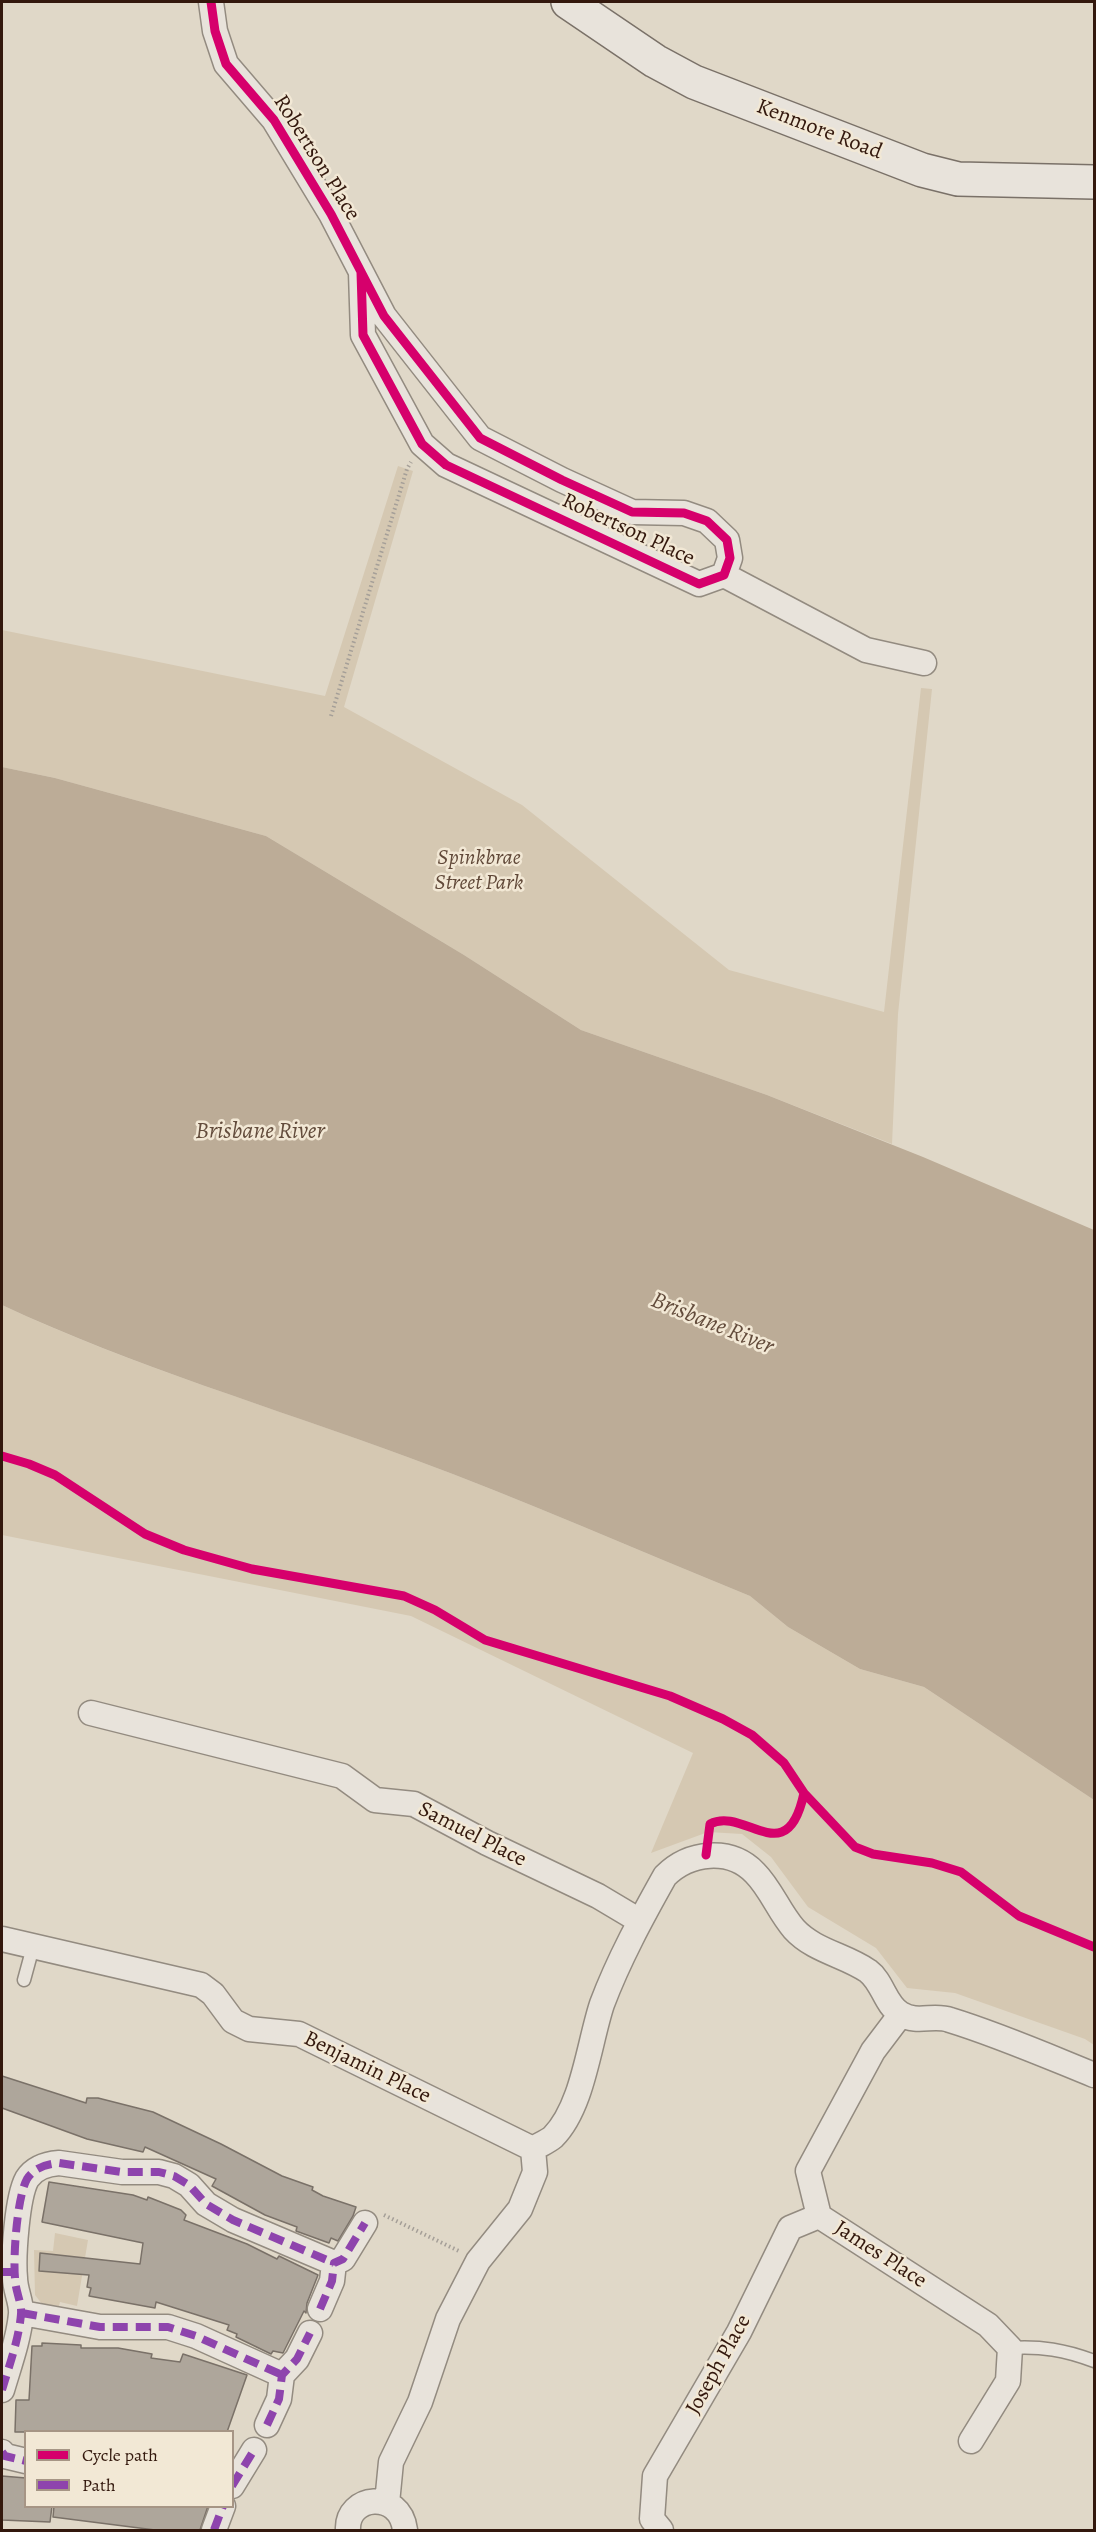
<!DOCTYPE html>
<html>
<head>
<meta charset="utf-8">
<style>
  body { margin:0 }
  #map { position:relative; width:1096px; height:2532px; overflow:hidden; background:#e0d8c8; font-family:Alegreya,serif }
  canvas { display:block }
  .frame { position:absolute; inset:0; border:3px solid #33180d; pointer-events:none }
  .legend { position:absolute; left:24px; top:2430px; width:210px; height:78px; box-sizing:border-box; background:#f2e8d5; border:2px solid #a69585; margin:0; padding:8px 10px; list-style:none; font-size:18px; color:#33180d }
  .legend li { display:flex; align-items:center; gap:12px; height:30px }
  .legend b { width:30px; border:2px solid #a69585 }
</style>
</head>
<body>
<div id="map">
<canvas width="1096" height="2532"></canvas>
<div class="frame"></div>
<ul class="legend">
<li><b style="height:8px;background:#d6006c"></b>Cycle path</li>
<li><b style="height:8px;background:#8e44ad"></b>Path</li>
</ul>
</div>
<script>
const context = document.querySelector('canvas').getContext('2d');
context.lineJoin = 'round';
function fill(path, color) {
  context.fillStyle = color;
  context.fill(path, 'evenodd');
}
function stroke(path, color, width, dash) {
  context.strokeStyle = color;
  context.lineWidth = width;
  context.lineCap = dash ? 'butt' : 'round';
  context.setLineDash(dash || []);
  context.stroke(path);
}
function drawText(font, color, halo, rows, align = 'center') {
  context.font = font + ' Alegreya,serif';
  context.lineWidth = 5;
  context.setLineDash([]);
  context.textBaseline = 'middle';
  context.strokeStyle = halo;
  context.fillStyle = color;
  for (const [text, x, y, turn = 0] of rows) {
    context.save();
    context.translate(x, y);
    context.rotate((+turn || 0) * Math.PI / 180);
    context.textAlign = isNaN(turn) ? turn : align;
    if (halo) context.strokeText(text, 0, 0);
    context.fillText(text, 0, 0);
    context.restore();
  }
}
fill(new Path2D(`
  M398,466L413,471L344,707L522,805L729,970L884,1012L921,688L932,689L898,1014L892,1144L767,1095L581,1030L464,955L266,836L55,778L2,767V630L325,696Z
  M2,1305C134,1367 273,1407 410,1458C524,1500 637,1550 750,1596L788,1627L860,1669L924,1687L1094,1800V2045L1085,2039L955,1993L907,1988L876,1948L808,1907L771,1857L742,1834L708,1832L651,1853L693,1753L411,1616L2,1535Z
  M55,2233L88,2240L77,2306L60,2302L59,2306L42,2304L35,2295L34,2250L53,2251Z`), '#d5c8b2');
fill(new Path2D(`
  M2,767L55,778L266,836L464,955L581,1030L767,1095L923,1157L1094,1230V1800L924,1687L860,1669L788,1627L750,1596C637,1550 524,1500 410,1458C272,1407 135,1367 2,1305Z`), '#bcac97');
const building = new Path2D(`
  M2,2076L86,2103L87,2098H98L153,2112L221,2144L282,2176L313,2187L312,2190L323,2196L356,2207L353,2216L338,2241L331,2238L329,2243L296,2231L297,2227L265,2215L212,2186L216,2179L145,2147L143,2152L87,2139L2,2108Z
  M49,2182L133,2195L147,2200L148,2197L181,2210L186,2215L184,2220L247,2244L277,2259L279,2256L318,2275L307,2303L306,2313L304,2311L283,2353L273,2351L271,2354L236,2337L237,2334L227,2330L229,2325L156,2302L155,2308L89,2296L91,2288L87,2287L89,2275L39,2271L40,2253L140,2264L143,2243L42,2222Z
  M42,2343L81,2345V2348H118L152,2354L151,2358L180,2362L183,2354L247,2375L227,2432H15L16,2400H29L32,2346H42Z
  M2,2476L26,2478V2506H52L50,2522L2,2520Z
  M54,2506H208L200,2530H155L53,2517Z`);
fill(building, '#aea69b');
stroke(building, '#7a7168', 1.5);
const lane = new Path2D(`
  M24,1980L33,1947
  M1010,2348C1041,2346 1065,2350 1094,2361`);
const street = new Path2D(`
  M211,2L215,31L226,64L274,120L331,214L384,316L480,438L562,480L632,512L684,513L707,521L727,540L730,558L724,575L699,584L446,465L422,444L363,335L361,272
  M724,575L866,650L924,663
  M91,1713L342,1776L375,1800L414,1804L487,1843L598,1896L640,1921
  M2,1939L201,1985L213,1994L233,2021L249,2029L299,2034L533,2149
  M901,2014L873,2051L808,2171L819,2216L988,2325L1010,2348L1008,2381L971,2441
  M320,2309L332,2281L334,2263L343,2259L365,2223
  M22,2313L100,2327H168L196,2336L282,2375
  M2,2390C9,2366 19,2339 21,2314C22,2303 15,2290 15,2278C13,2257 17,2197 27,2179C34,2168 46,2164 59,2163L122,2172H159L174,2176L189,2185L206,2204L233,2220L334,2263
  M267,2425L279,2399L282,2375L297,2359L310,2333
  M2,2452L5,2456L26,2461
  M232,2486L254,2450
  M387,2503L391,2462L420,2402L448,2319L478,2261L520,2209L535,2172L533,2149C539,2145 547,2142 553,2137C583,2107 589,2043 602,2004C619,1959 642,1917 665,1876C689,1852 730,1847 755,1873C771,1889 779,1912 794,1929C814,1951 845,1955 868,1971C883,1982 885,2005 901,2014C917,2024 934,2014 950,2020C999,2035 1047,2056 1094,2075
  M214,2530L223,2506
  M348,2530C346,2495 400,2489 405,2530
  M661,2530L652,2519L655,2476L739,2332L790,2228L819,2216`);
const secondary = new Path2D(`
  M568,2L655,61L694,82L922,170L958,179L1094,182`);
stroke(lane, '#938b80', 15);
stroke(street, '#938b80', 27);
stroke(secondary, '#7a7168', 36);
stroke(new Path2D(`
  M331,716L407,469L411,462
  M384,2215L461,2252`), '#a59f98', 4, [1.5, 3]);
stroke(lane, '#e8e3db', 12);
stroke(street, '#e8e3db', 24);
stroke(secondary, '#e8e3db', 33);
stroke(new Path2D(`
  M2,2272H15
  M320,2309L332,2281L334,2263L343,2259L365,2223
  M22,2313L100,2327H168L196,2336L282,2375
  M2,2390C9,2366 19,2339 21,2314C22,2303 15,2290 15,2278C13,2257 17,2197 27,2179C34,2168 46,2164 59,2163L122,2172H159L174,2176L189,2185L206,2204L233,2220L334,2263
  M267,2425L279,2399L282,2375L297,2359L310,2333
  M2,2452L5,2456L26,2461
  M232,2486L254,2450
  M214,2530L223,2506`), '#8e44ad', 8, [15, 8]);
stroke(new Path2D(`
  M211,2L215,31L226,64L274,120L331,214L384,316L480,438L562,480L632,512L684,513L707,521L727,540L730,558L724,575L699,584L446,465L422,444L363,335L361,272
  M2,1456L29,1464L55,1475L145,1534L184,1550L252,1569L404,1596L435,1610L485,1640L670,1696L723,1719L752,1735L784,1763L804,1793L855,1847L873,1854L932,1863L961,1872L1019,1916L1094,1947
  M706,1855L710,1824C745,1806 787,1873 804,1793`), '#d6006c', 9);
drawText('22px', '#33180d', '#f2e8d5', [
  ["Kenmore Road",819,130,21],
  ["Robertson Place",316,158,58],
  ["Robertson Place",628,530,25],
  ["Samuel Place",472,1835,27],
  ["Benjamin Place",367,2068,26],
  ["James Place",880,2255,33],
  ["Joseph Place",719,2365,-61]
]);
drawText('italic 22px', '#614939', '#f2e8d5', [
  ["Spinkbrae",479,859],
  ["Street Park",479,884]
]);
drawText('italic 24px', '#634c3c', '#f2e8d5', [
  ["Brisbane River",260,1132],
  ["Brisbane River",712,1324,22]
]);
</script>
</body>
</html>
